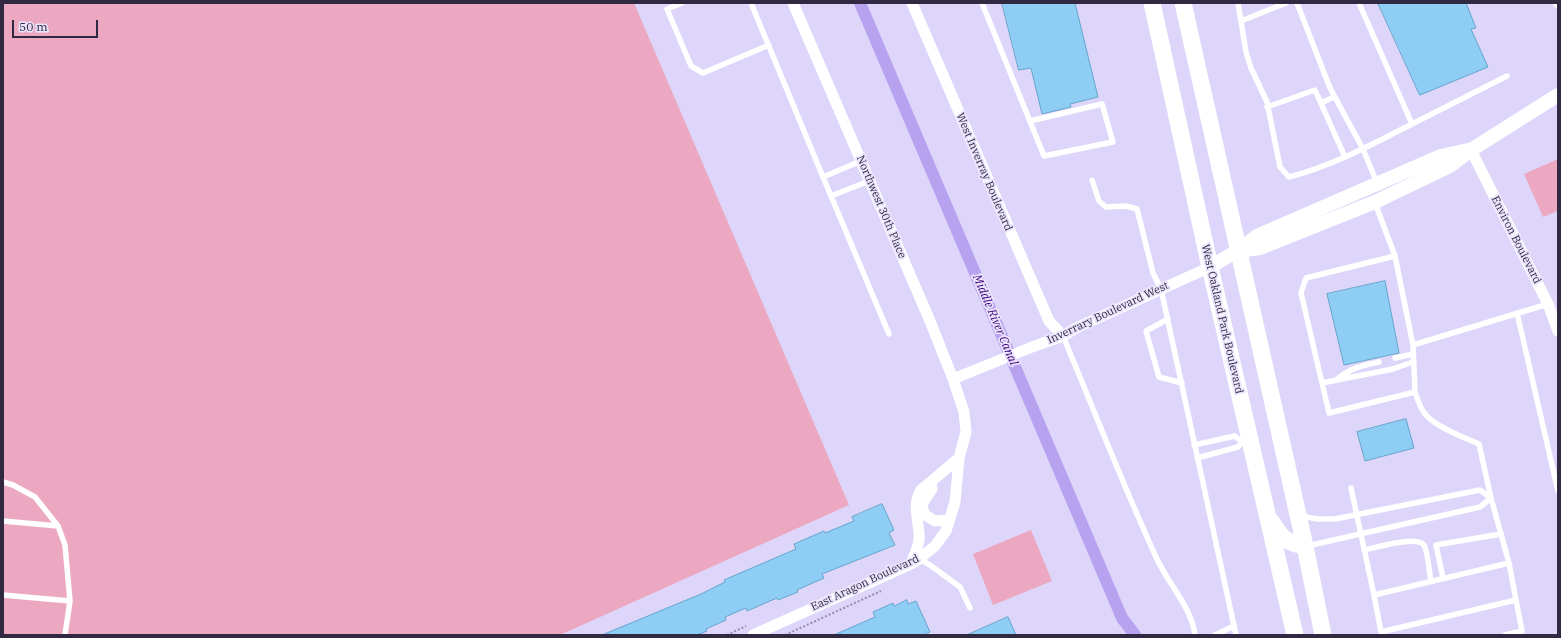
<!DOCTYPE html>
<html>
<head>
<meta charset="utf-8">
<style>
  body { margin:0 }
  #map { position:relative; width:1561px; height:638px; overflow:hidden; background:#ded5fa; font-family:"IBM Plex Serif",serif }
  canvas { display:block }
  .frame { position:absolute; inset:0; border:4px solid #302941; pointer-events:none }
  .scale { position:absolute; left:12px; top:20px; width:86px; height:18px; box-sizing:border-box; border:2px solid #302941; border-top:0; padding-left:5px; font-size:12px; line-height:14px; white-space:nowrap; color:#302941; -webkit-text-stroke:3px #eae4fd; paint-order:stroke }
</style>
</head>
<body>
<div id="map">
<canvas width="1561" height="638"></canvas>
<div class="frame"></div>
<div class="scale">50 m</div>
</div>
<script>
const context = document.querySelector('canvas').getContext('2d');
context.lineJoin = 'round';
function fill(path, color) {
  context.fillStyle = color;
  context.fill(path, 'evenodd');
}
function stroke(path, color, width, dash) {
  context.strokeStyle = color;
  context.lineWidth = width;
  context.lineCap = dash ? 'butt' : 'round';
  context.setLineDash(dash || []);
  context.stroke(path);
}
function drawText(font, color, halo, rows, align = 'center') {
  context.font = font + ' "IBM Plex Serif",serif';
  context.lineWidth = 3.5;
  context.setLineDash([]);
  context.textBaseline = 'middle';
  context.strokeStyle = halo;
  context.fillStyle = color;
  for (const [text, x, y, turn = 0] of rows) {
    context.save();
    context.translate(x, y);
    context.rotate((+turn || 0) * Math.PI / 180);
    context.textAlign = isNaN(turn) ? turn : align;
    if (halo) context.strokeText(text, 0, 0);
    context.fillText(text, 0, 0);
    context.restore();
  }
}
fill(new Path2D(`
  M3,3H634L849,505L560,635H3Z
  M1558,159V211L1543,217L1524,174Z
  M1031,530L1052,581L993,605L973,554Z`), '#eca8c0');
stroke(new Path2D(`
  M860,3L1122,618L1135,635`), '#b7a2f0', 12);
const building = new Path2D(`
  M1002,3H1075L1098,97L1070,104L1071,107L1042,114L1031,68L1019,70Z
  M1378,3H1466L1476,28L1471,29L1488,67L1420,95Z
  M1385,281L1399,353L1344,365L1327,294Z
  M1406,419L1414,448L1365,461L1357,432Z
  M882,504L894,530L889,533L895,545L822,574L824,578L797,590L798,592L778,600L777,598L747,611L746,608L725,617L726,620L706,629L707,631L697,635H602L701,594L725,582L724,580L796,549L794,544L824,531L825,533L854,521L852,517Z
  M907,600L908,604L916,601L930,632L922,635H834L875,617L873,612L893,603L894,606Z
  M1008,617L1016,635H967Z`);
fill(building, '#8ecef4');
stroke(building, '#65a5cb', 1);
stroke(new Path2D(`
  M727,635L746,626
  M785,635L881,591`), '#958dac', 2, [2, 2]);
stroke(new Path2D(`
  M682,3L667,9L691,66L703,73L769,45
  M751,3L823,177
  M982,3L1044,156L1113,142L1102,104L1030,121
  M1238,3L1246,52L1251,68L1267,102L1280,167L1289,177C1332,166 1373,144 1412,124
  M1297,3L1330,88L1363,149L1377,183
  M1359,3L1412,124L1507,76
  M1555,3L1558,6
  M1241,21L1286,3
  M1321,103L1334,97
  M1267,107L1315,90L1345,157
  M1092,180L1099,201L1106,207L1126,206L1137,209L1153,273L1161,289L1234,626L1215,635
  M869,181L831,196L889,334
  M831,196L823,177L861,161
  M1375,203L1395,256L1413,345L1548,304
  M1395,256L1306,278L1301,293L1329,413L1415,392L1413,345
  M1517,313L1558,491
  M1168,319L1146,331L1159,377L1182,383
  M1063,336C1094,410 1123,485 1156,557C1167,582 1192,608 1195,635
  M1395,358L1413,354
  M1336,380C1350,368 1362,366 1379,362
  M1322,383L1393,369L1413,362
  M1194,445L1235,436L1242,442
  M1197,458L1238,447L1242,442L1248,440
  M3,482L13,485L35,497L58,526
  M1351,488L1374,595L1509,563L1491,498L1479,444C1465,438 1436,427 1426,415C1420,409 1418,400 1415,392
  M1301,516L1318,519H1335L1480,490L1491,498
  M3,521L58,526L65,545L70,601L65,635
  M1307,546L1480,507L1491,498
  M1364,550C1375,548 1417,535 1424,545C1428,552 1429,572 1431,581
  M919,559L930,565L960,587L970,608
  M1443,578L1436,545L1501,534
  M3,595L70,601
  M1374,595L1381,632L1516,600L1509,563
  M1234,626L1236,635
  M1505,635L1522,631L1516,600`), '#fff', 5.5);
stroke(new Path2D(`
  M912,3L1049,321L1063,336
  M1471,150L1548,304L1558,331
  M953,379L1032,347L1063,336L1076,328L1210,267
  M931,482L932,489L924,501L922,506L925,515L935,521L948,520
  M911,564C913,556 919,547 919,539C920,522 911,506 921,490L959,458
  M753,635L911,564L919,559L935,546L946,531L955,502L959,458L966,432L964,412L953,379L930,321L793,3`), '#fff', 11);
stroke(new Path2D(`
  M1237,251L1260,248L1375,202L1450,166L1471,150L1558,95
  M1210,267L1237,251L1257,236L1441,156L1468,150`), '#fff', 14);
stroke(new Path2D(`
  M1152,3L1210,267L1295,635
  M1183,3L1305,546L1323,635
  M1271,521C1282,538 1284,542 1305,546`), '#fff', 17);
drawText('11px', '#302941', '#eae4fd', [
  ["West Inverray Boulevard",984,172,67],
  ["Northwest 30th Place",881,207,67],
  ["Environ Boulevard",1516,240,63],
  ["Inverrary Boulevard West",1108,313,-25],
  ["West Oakland Park Boulevard",1222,319,77],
  ["East Aragon Boulevard",865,583,-25]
]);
drawText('italic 12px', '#3e027c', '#eae4fd', [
  ["Middle River Canal",995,320,67]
]);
</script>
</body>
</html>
